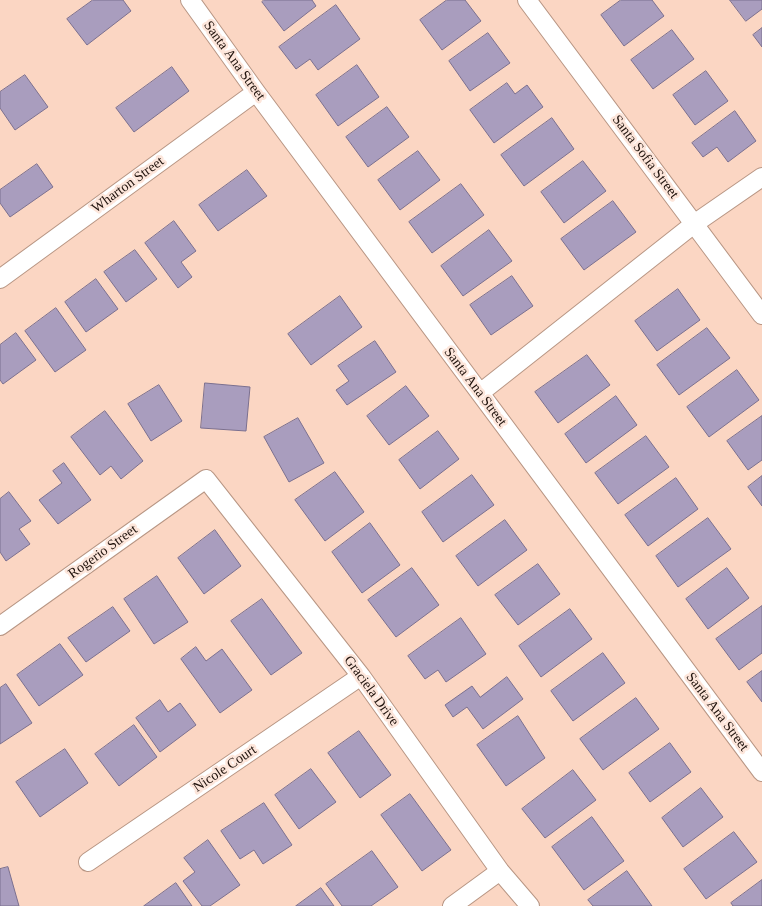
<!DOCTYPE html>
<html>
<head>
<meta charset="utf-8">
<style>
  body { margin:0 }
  canvas { display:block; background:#fbd6c3 }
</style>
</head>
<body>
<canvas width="762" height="906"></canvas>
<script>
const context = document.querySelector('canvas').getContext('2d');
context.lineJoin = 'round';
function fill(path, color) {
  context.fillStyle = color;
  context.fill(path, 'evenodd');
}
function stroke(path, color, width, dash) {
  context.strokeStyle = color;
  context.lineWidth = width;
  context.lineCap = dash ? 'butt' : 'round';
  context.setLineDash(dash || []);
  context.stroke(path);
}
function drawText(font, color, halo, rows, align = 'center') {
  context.font = font + ' Georgia,serif';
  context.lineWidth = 5;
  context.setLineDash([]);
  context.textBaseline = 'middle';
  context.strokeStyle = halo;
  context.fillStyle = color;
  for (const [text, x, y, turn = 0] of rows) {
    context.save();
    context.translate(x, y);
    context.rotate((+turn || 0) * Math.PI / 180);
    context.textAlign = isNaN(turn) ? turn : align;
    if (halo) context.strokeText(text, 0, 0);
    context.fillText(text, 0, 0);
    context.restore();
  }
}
const building = new Path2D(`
  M93,0H123L131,11L87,45L67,19Z
  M264,0H312L316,6L284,31L262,2Z
  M447,0H465L481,21L442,50L420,20Z
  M621,0H652L664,16L624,46L601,15Z
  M730,0H762V9L746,21Z
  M336,5L360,39L318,70L310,59L296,69L279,47Z
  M762,28V47L753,35Z
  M672,30L694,59L653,89L631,60Z
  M488,33L510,63L470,91L449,61Z
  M357,65L379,97L338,126L316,95Z
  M172,67L189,91L134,132L116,108Z
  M706,71L728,101L695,125L673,95Z
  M25,75L48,107L15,130L0,108V92Z
  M507,83L515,94L527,85L543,107L494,143L470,110Z
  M387,107L409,137L368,167L346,137Z
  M735,111L756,141L728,162L717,147L703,157L692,143Z
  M552,118L574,149L524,186L501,155Z
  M418,151L440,180L400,210L378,180Z
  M583,161L606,191L564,223L541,192Z
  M37,164L53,187L10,217L0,203V190Z
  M247,170L267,196L218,231L199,205Z
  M461,184L484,215L432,253L409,222Z
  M613,201L636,232L584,270L561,239Z
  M174,221L196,251L181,262L192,277L178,288L145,243Z
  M489,230L512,261L463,296L441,266Z
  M135,250L157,279L126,302L104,272Z
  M512,276L533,306L491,335L470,305Z
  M96,279L118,309L86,332L65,302Z
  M678,289L700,320L657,351L635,321Z
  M340,296L362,327L311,365L288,334Z
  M56,308L86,350L55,372L25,331Z
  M707,328L730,358L679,395L657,365Z
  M16,333L36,360L3,384L0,380V345Z
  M375,341L396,372L347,405L336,390L349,381L338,366Z
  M587,355L610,385L558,423L535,392Z
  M737,370L759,400L709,437L687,407Z
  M205,383L250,387L246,431L201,428Z
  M159,385L182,421L151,441L128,404Z
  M406,386L429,416L389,445L367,416Z
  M616,396L637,425L586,463L565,434Z
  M105,411L143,461L121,479L111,466L100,475L71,437Z
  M762,416V460L748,470L727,441Z
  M298,418L324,463L289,482L264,437Z
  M438,431L459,459L420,489L399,460Z
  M646,436L669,467L618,504L595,473Z
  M64,463L91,500L58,524L39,500L62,483L53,471Z
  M335,472L364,512L325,541L295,500Z
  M472,475L494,505L443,542L422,512Z
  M762,476V506L748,487Z
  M676,478L698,509L648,546L625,515Z
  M9,492L31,521L19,529L30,544L6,561L0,552V499Z
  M708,518L731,549L678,587L656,556Z
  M505,520L527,550L478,586L456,556Z
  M370,523L400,565L362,593L332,552Z
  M215,530L241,566L204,594L178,558Z
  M538,564L560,594L518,625L495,595Z
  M412,568L439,605L396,637L368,600Z
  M727,568L749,598L708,629L686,599Z
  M157,576L188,622L154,644L124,599Z
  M262,599L302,653L271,675L231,621Z
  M762,606V653L739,670L716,639Z
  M113,607L130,631L86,662L68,638Z
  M570,609L592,639L541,677L519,646Z
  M461,618L486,654L446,682L438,670L425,679L408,656Z
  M60,644L83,675L39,706L17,675Z
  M196,647L206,661L222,649L252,690L220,713L181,659Z
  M603,653L625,683L573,721L551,691Z
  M762,671V702L747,682Z
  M507,677L523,699L483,729L467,707L453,717L445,705L472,686L480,697Z
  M6,684L32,723L0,744V688Z
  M636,698L659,729L603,770L580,739Z
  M160,700L168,712L180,703L196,725L160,752L136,718Z
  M518,716L545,758L506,786L477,745Z
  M134,725L157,757L119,786L95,754Z
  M359,731L391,775L360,798L328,753Z
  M670,743L691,772L650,802L629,773Z
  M65,749L88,783L40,817L16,782Z
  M311,769L336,802L299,829L275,795Z
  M573,770L596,800L545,838L522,809Z
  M701,788L723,817L683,847L662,818Z
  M410,794L451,850L422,871L381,815Z
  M264,803L292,845L263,864L254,850L240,859L221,831Z
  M592,817L624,861L584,890L552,847Z
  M734,832L757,862L706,899L684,869Z
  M208,840L240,885L210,906H202L183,881L195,872L184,858Z
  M372,851L398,887L371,906H342L326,884Z
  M8,867L19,906H0V869Z
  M627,871L652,906H593L588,900Z
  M762,880V906H733L731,903Z
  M176,883L192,906H144Z
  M321,888L334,906H296Z`);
fill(building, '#a99dbe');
stroke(building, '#7b708f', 1);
const minor = new Path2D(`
  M190,0L256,92L762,772
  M527,0L762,315
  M0,279L256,92
  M480,393L694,224L762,177
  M0,626L206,479L361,676L500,871L530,906
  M88,862L361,676
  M452,906L500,871`);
stroke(minor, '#b89684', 20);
stroke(minor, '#fff', 18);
drawText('14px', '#20130d', '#fde6db', [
  ["Santa Ana Street",234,61,54],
  ["Santa Sofia Street",645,157,53],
  ["Wharton Street",128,185,-36],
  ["Santa Ana Street",475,387,53],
  ["Rogerio Street",103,552,-36],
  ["Graciela Drive",371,691,54],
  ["Santa Ana Street",717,712,53],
  ["Nicole Court",225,769,-34]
]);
</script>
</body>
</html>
